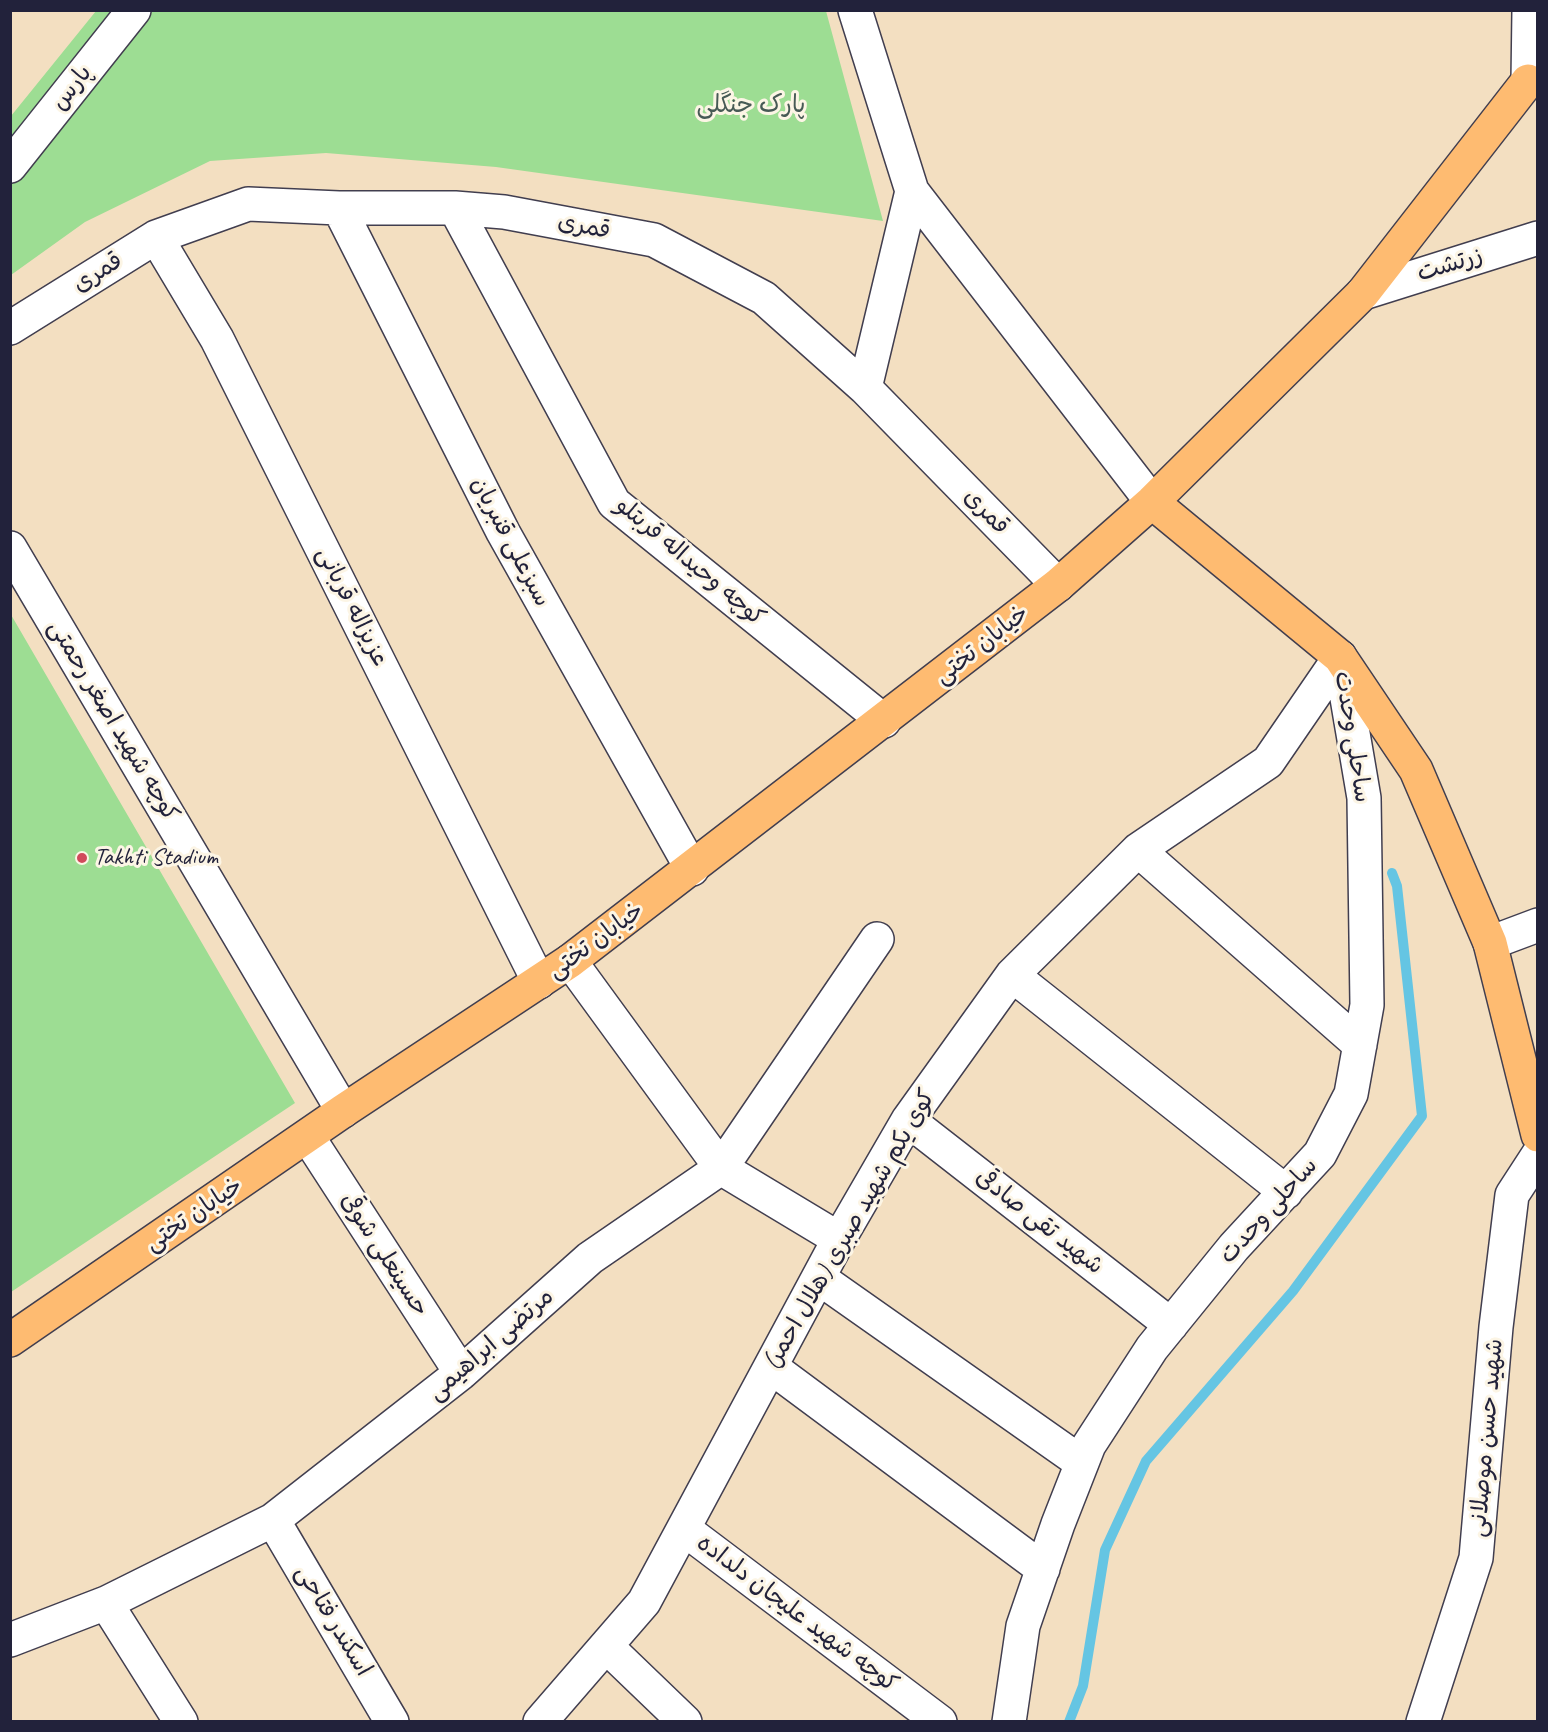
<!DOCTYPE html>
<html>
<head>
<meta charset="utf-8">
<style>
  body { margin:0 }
  #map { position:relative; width:1548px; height:1732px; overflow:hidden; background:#f3dfc1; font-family:Caveat,sans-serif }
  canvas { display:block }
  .frame { position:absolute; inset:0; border:12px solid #22223b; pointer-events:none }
</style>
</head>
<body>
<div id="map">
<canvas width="1548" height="1732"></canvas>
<div class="frame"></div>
</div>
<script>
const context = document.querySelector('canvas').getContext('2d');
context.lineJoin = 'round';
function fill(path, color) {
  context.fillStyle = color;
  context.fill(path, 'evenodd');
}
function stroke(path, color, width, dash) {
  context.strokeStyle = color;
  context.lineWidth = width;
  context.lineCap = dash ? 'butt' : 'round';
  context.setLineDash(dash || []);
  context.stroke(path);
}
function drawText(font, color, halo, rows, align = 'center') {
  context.font = font + ' Caveat,"Playpen Sans Arabic",sans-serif';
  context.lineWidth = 6;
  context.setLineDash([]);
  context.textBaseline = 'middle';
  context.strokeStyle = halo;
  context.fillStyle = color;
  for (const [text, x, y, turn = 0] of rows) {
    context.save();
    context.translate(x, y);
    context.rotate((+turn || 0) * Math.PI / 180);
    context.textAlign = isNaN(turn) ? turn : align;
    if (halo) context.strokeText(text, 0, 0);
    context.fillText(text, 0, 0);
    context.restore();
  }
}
fill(new Path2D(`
  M96,11H826L883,221L496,167L326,153L210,161L85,222L11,275V116Z
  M10,613L295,1103L11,1292H10Z`), '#9ddd93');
stroke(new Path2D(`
  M1069,1722L1083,1686L1105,1550L1146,1461L1293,1291L1422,1116L1397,886L1392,873`), '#65c5e3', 10);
const minor = new Path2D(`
  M855,10L912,191L1152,502
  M1528,81L1529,10
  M10,166L134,10
  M339,208L503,532L692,869
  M455,208L614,503L884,721
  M156,237L217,339L539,982
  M1363,293L1538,238
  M10,328L156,237L248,204L339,208H455L504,212L654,240L764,298L865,388L1058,585
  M865,388L912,191
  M10,548L343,1111
  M1138,850L1360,1045
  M1490,943L1538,925
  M570,961L721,1168L839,1239
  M1012,975L1286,1192
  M908,1120L1171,1325
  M308,1137L461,1373
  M819,1278L1082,1463
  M771,1367L1043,1569
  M273,1520L392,1722
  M684,1529L940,1722
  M106,1603L181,1722
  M10,1640L106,1603L273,1520L461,1373L590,1258L721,1168L877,939
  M606,1646L685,1722
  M540,1722L644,1602L839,1239L908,1120L1012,975L1138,850L1268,762L1340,657
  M1009,1722L1023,1626L1058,1524L1089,1445L1152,1348L1234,1247L1320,1154L1351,1094L1367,1005L1364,798L1340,657
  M1423,1722L1476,1558L1496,1327L1512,1195L1538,1155`);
const major = new Path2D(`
  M1152,502L1340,657L1416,770L1490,943L1538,1135
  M10,1340L343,1111L570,961L1058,585L1152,502L1363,293L1528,81`);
stroke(minor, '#413e4f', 36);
stroke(major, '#413e4f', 36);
stroke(minor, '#fff', 33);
stroke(major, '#febb71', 33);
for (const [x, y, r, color] of [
  [82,858,6,"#d1495b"]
]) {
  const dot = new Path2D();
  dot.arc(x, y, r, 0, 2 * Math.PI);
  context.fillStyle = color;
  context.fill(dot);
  stroke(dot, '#fcf5e5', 2);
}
drawText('24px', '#22223b', '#fcf5e5', [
  ["پارس",72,88,-52],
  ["قمری",584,227,11],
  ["زرتشت",1450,265,-17],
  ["قمری",98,273,-32],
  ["قمری",986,512,46],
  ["سبزعلی قنبریان",510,542,62],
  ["کوچه وحیداله قربتلو",690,562,40],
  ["عزیزاله قربانی",352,607,63],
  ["خیابان تختی",982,645,-38],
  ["کوچه شهید اصغر رحمتی",113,721,59],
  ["ساحلی وحدت",1352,737,81],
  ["خیابان تختی",596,941,-36],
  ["ساحلی وحدت",1269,1211,-48],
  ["خیابان تختی",194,1215,-34],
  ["شهید تقی صادقی",1039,1222,38],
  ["کوی یکم شهید صبری (هلال احمر)",850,1230,-60],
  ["حسینعلی شوقی",384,1255,57],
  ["مرتضی ابراهیمی",491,1345,-41],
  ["شهید حسن موصلانی",1487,1438,-85],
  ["کوچه شهید علیجان دلداده",797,1614,37],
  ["اسکندر فتاحی",333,1621,59]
]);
drawText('24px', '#475a55', '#fcf5e5', [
  ["پارک جنگلی",751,106]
]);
drawText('24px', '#22223b', '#fcf5e5', [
  ["Takhti Stadium",94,858]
], 'left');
</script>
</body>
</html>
